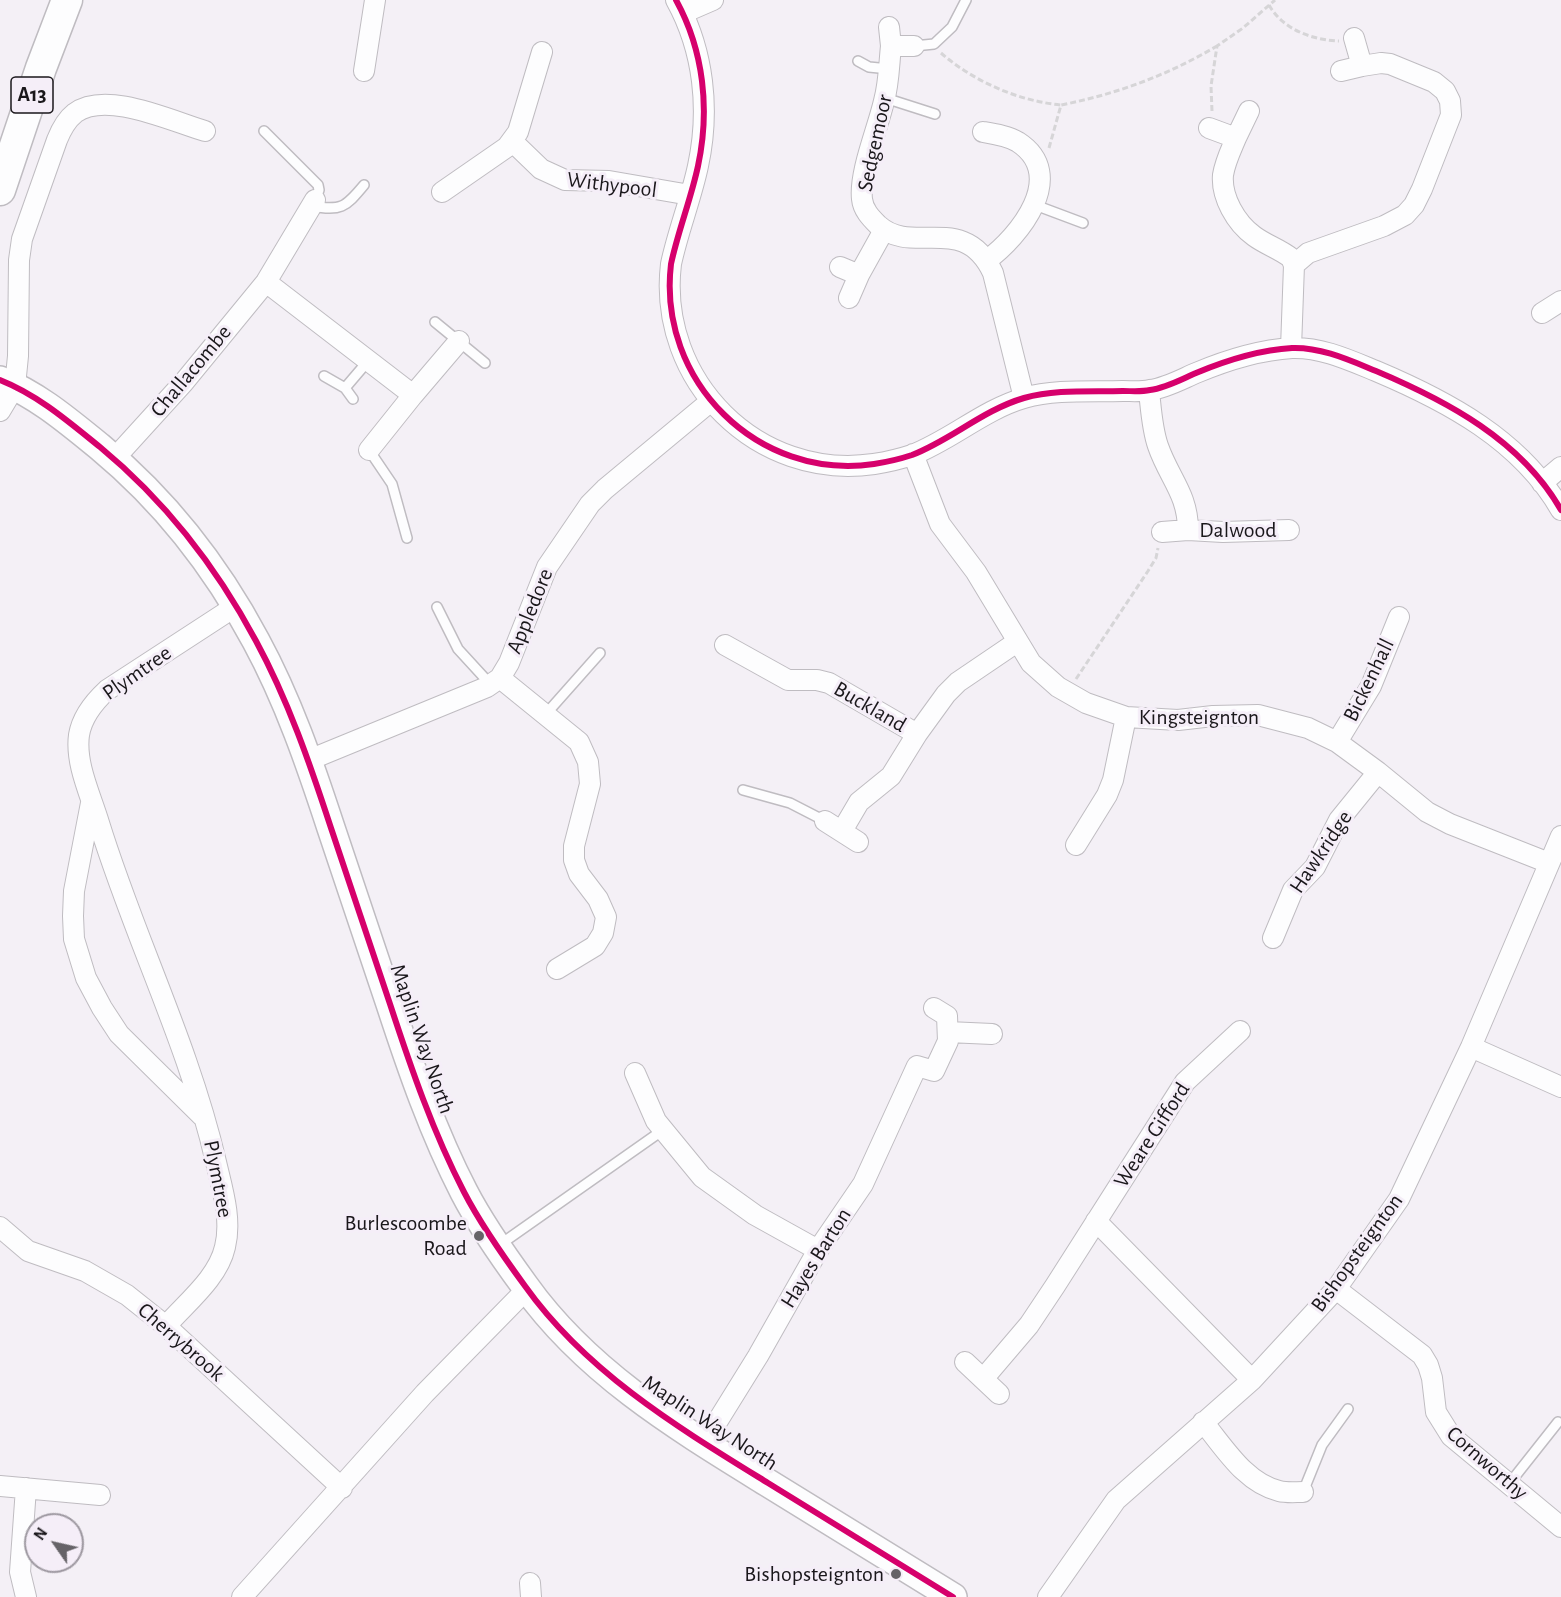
<!DOCTYPE html>
<html>
<head>
<meta charset="utf-8">
<style>
  body { margin:0 }
  #map { position:relative; width:1561px; height:1597px; overflow:hidden; background:#f4f0f6; font-family:"Alegreya Sans",sans-serif }
  canvas { display:block }
  .north { position:absolute; left:24px; top:1513px; width:60px; height:60px; box-sizing:border-box; background:#f5eef8; border:2px solid #9d98a0; border-radius:50%; rotate:304deg; font-size:16px; font-weight:700; line-height:24px; text-align:center; color:#1a171b }
  .north::after { content:''; display:block; margin:auto; width:21px; height:27px; background:#666368; clip-path:polygon(50% 0,100% 100%,50% 72%,0 100%) }
</style>
</head>
<body>
<div id="map">
<canvas width="1561" height="1597"></canvas>
<div class="north">N</div>
</div>
<script>
const context = document.querySelector('canvas').getContext('2d');
context.lineJoin = 'round';
function stroke(path, color, width, dash) {
  context.strokeStyle = color;
  context.lineWidth = width;
  context.lineCap = dash ? 'butt' : 'round';
  context.setLineDash(dash || []);
  context.stroke(path);
}
function drawText(font, color, halo, rows, align = 'center') {
  context.font = font + ' "Alegreya Sans",sans-serif';
  context.lineWidth = 6;
  context.setLineDash([]);
  context.textBaseline = 'middle';
  context.strokeStyle = halo;
  context.fillStyle = color;
  for (const [text, x, y, turn = 0] of rows) {
    context.save();
    context.translate(x, y);
    context.rotate((+turn || 0) * Math.PI / 180);
    context.textAlign = isNaN(turn) ? turn : align;
    if (halo) context.strokeText(text, 0, 0);
    context.fillText(text, 0, 0);
    context.restore();
  }
}
const lane = new Path2D(`
  M914,46L934,44L952,27L966,0
  M858,61L869,67L889,69
  M885,98L935,114
  M264,131L318,185L319,190L315,200
  M1035,205L1083,223
  M311,206C341,211 345,208 364,185
  M435,322L485,363
  M324,376L345,388L353,399
  M345,388L368,361
  M369,450L392,484L407,538
  M437,607L458,649L491,685
  M545,715L600,653
  M743,790L790,803L825,821
  M498,1246L663,1130
  M1509,1484L1558,1422
  M1303,1492L1322,1445L1348,1409`);
const street = new Path2D(`
  M676,0C704,51 710,110 698,166C691,199 678,231 671,264C657,381 758,481 874,464C887,462 900,459 912,455C951,440 983,410 1024,398C1056,389 1091,392 1123,391C1132,391 1141,392 1150,390C1166,388 1182,379 1196,373C1227,360 1258,350 1292,348C1321,347 1349,360 1376,371C1447,401 1521,440 1561,510
  M683,13L713,0
  M889,27L891,46H914
  M891,46C889,64 889,83 884,101C878,128 859,172 862,199C863,210 871,218 878,225C913,257 964,211 993,273L1024,398
  M364,71L375,0
  M1341,71L1362,66
  M1209,128L1236,138C1231,150 1225,162 1223,175C1221,197 1236,223 1254,236C1266,245 1280,249 1291,258L1294,265L1291,348
  M983,132C995,134 1008,136 1018,142C1069,175 1019,237 987,260
  M1236,138L1249,111
  M512,141L541,169L565,180L609,181L690,195
  M442,192L507,147L518,132L542,52
  M1294,265L1308,253L1384,226L1405,215L1414,205L1422,189L1451,115L1450,101L1445,91L1434,82L1390,64L1381,63L1362,66L1354,38
  M840,267L859,275
  M266,282L413,395
  M849,298L859,275L884,230
  M1542,313L1561,301
  M1149,391C1151,409 1152,429 1158,446C1169,478 1188,494 1188,530
  M0,411L15,386L18,356L19,260L22,239L57,140C61,130 66,120 75,113C106,90 171,121 205,131
  M369,450L413,395L459,341
  M913,454L940,524L976,572L1031,663L1058,687L1086,703L1126,717L1178,720L1213,716L1258,715L1308,728L1337,742L1378,772L1427,812L1450,824L1549,863
  M114,459L184,382L266,282L315,200
  M1542,483L1561,467
  M1162,532L1188,530L1223,532L1289,530
  M725,645L788,680H817L829,683L917,734
  M500,678L579,742L588,762L590,784L574,846V860L579,874L598,899L606,917L603,933L595,946L557,969
  M1337,742L1371,686L1399,617
  M309,760L487,687L500,678L509,663L547,567L590,504L605,489L711,401
  M91,803L74,891L73,916L74,939L86,978L102,1008L119,1034L202,1116
  M825,821L858,842
  M842,831L859,802L891,776L917,734L946,694L958,682L1017,642
  M1076,845L1107,795L1113,780L1126,717
  M1273,938L1293,890L1315,867L1339,820L1378,772
  M948,1032L992,1034
  M1471,1047L1561,1087
  M635,1073L656,1121L702,1177L755,1215L818,1250
  M1096,1221L1252,1380
  M0,1227L28,1251L85,1271L127,1295L166,1326L342,1488
  M1336,1289L1422,1355L1428,1365L1432,1378L1436,1412L1451,1436L1561,1527
  M166,1326C187,1302 218,1278 225,1247C232,1219 222,1188 216,1162C189,1045 134,937 99,823C91,796 75,764 79,735C82,717 94,702 107,690L236,606
  M965,1362L999,1394
  M983,1379L1029,1325L1055,1286L1185,1082L1240,1031
  M1203,1422C1224,1447 1245,1483 1279,1491C1287,1493 1295,1492 1303,1492
  M704,1443L758,1356L818,1250L863,1184L917,1066L934,1071L948,1041L947,1016L934,1008
  M0,1486L100,1495
  M26,1488L20,1572L26,1597
  M530,1583L531,1597
  M242,1597L425,1393L527,1289
  M1048,1597L1116,1500L1252,1380L1336,1289L1399,1199L1471,1047L1561,836`);
const secondary = new Path2D(`
  M0,380C38,395 69,422 100,447C164,500 217,568 256,641C288,700 310,764 331,828C351,887 370,945 390,1004C411,1068 433,1132 464,1192C481,1225 503,1256 525,1286C587,1373 679,1428 768,1483C830,1521 892,1559 953,1597`);
const primary = new Path2D(`
  M0,190L41,68L67,0`);
stroke(lane, '#bfbcc1', 12);
stroke(street, '#bfbcc1', 22);
stroke(secondary, '#bfbcc1', 30);
stroke(primary, '#bfbcc1', 33);
stroke(new Path2D(`
  M1269,5C1283,30 1313,40 1339,41
  M941,53C973,81 1018,101 1061,105
  M1212,111L1211,86L1217,46L1243,28L1275,0
  M1049,148L1061,105C1117,94 1168,75 1217,46
  M1076,679L1148,571L1156,558L1158,548`), '#d6d5d7', 3, [6, 3]);
stroke(lane, '#fdfdfe', 9);
stroke(street, '#fdfdfe', 20);
stroke(secondary, '#fdfdfe', 27);
stroke(primary, '#fdfdfe', 30);
stroke(new Path2D(`
  M676,0C704,51 710,110 698,166C691,199 678,231 671,264C657,381 758,481 874,464C887,462 900,459 912,455C951,440 983,410 1024,398C1056,389 1091,392 1123,391C1132,391 1141,392 1150,390C1166,388 1182,379 1196,373C1227,360 1258,350 1292,348C1321,347 1349,360 1376,371C1447,401 1521,440 1561,510
  M0,380C38,395 69,422 100,447C164,500 217,568 256,641C288,700 310,764 331,828C351,887 370,945 390,1004C411,1068 433,1132 464,1192C481,1225 503,1256 525,1286C587,1373 679,1428 768,1483C830,1521 892,1559 953,1597`), '#d6006c', 6);
for (const [x, y, r, color] of [
  [479,1236,6,"#666368"],
  [896,1574,6,"#666368"]
]) {
  const dot = new Path2D();
  dot.arc(x, y, r, 0, 2 * Math.PI);
  context.fillStyle = color;
  context.fill(dot);
  stroke(dot, '#f5eef8', 2);
}
for (const [x, y, w] of [
  [32,95,42]
]) {
  const box = new Path2D();
  box.roundRect(x - w / 2, y - 18, w, 36, 4.5);
  context.fillStyle = '#f5eef8';
  context.fill(box);
  stroke(box, '#1a171b', 1.5);
}
drawText('bold 21px', '#1a171b', null, [
  ["A13",32,95]
]);
drawText('22px', '#1a171b', '#f5eef8', [
  ["Sedgemoor",875,143,-78],
  ["Withypool",612,185,7],
  ["Challacombe",191,371,-50],
  ["Dalwood",1238,530],
  ["Appledore",530,611,-68],
  ["Plymtree",137,673,-35],
  ["Bickenhall",1369,680,-64],
  ["Buckland",870,707,30],
  ["Kingsteignton",1199,717],
  ["Hawkridge",1321,852,-56],
  ["Maplin Way North",422,1039,71],
  ["Weare Gifford",1152,1135,-57],
  ["Plymtree",218,1179,79],
  ["Bishopsteignton",1357,1253,-54],
  ["Hayes Barton",816,1258,-58],
  ["Cherrybrook",181,1342,41],
  ["Maplin Way North",710,1423,33],
  ["Cornworthy",1487,1463,41]
]);
drawText('22px', '#1a171b', '#f5eef8', [
  ["Burlescoombe",467,1223],
  ["Road",467,1248],
  ["Bishopsteignton",884,1574]
], 'right');
</script>
</body>
</html>
